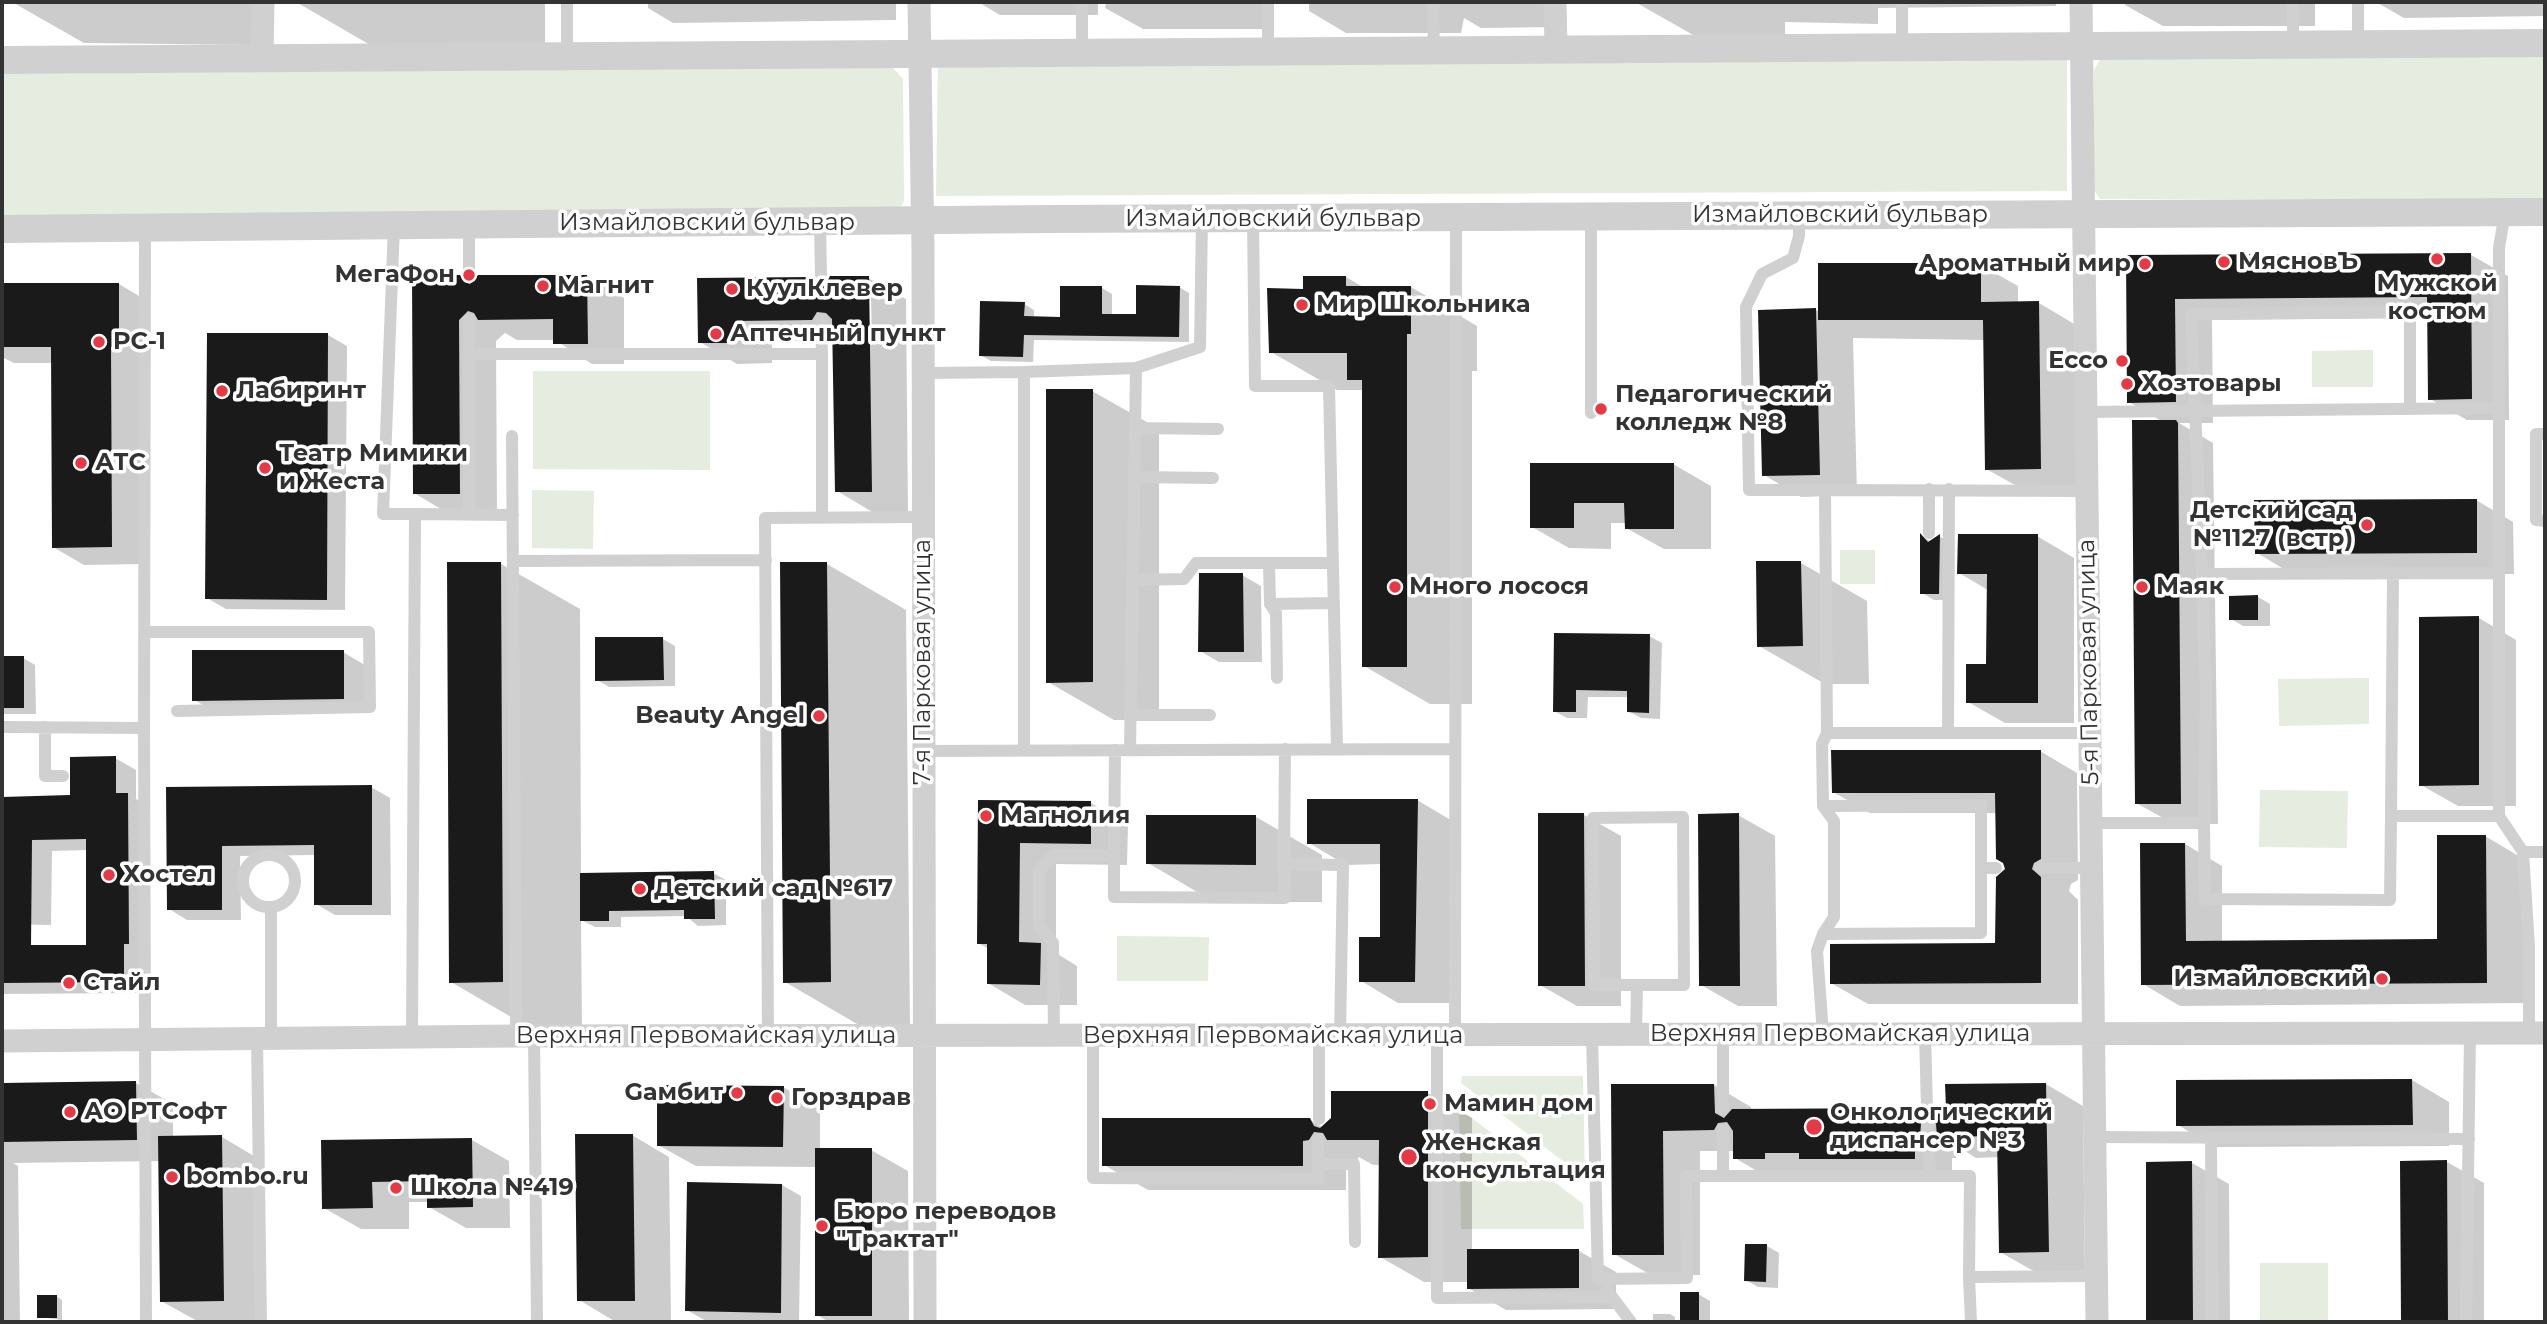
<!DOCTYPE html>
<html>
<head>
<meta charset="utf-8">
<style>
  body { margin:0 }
  #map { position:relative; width:2547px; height:1324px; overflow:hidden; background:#fff; font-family:Montserrat,sans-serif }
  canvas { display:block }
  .frame { position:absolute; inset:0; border:4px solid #333; pointer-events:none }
</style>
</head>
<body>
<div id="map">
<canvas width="2547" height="1324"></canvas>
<div class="frame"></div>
</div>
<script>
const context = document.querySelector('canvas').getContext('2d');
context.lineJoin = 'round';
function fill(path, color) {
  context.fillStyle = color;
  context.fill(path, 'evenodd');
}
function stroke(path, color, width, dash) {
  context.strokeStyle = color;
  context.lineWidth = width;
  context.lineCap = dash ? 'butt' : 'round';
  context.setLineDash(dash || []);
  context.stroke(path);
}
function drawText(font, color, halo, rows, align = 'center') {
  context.font = font + ' Montserrat,sans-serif';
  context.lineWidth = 7;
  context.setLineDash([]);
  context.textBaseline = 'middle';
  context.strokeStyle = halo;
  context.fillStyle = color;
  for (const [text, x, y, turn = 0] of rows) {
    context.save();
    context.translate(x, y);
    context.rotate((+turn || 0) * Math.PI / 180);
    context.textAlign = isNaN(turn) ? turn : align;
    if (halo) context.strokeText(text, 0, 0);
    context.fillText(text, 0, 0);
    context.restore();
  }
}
fill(new Path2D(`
  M2067,54V191L936,196L938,66Z
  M2545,56V199H2100L2093,189L2094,70L2101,58Z
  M892,67L903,79L904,201L899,210L2,220V74Z
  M2373,350V387H2312V351Z
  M533,371H710V470L533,469Z
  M532,490L594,491L593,549L532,548Z
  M1840,550H1875V584H1840Z
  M2369,678V724L2279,726L2278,679Z
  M2260,790L2348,791L2347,848L2259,847Z
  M1117,936L1209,937L1208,981H1117Z
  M1462,1076H1583L1585,1178L1461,1083Z
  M1459,1108L1583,1204L1584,1229H1461Z
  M2260,1263H2328V1322H2260Z`), '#e6ecdf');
fill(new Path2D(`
  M12,2H249L256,6V45L84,43Z
  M296,2H545V46H372Z
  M648,2H896V20L673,23L648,8Z
  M978,2H1098V15H1000Z
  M1106,2H1262V29H1143L1105,8Z
  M1309,2H1557L1558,27L1481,28L1464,18L1461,33H1346L1309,11Z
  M1635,2H2056V6L1878,8V24L1785,22V41L1702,40Z
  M2125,2H2315V26H2163L2125,5Z
  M2376,2H2545V16L2404,18Z
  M2471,255L2508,276L2509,420H2467L2430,399L2429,318L2212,320L2213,423H2179L2213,443L2218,824H2174L2136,803L2163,422L2129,402L2127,257Z
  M1981,265L2018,286V303H2039L2076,325L2078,490H2024L1986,469L1985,340L1853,338L1857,495L1801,497L1764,475L1816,310L1820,312Z
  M460,276L472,284L587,276L624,298V364H592L555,340H517L505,333L496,341L497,514L451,515L414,493Z
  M1346,277L1363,287H1411L1477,326V371H1472V704H1430L1364,666V390H1337L1271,352L1305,290Z
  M812,278L825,286L868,278L906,299L908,513H874L837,491L835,340L772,341V363L737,364L700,342L699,279ZM867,297H871L872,345L868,341Z
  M2,284H119L149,302L142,564L84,565L53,547V363H14L2,357Z
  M1179,287L1189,293V342L1034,340L1033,362L991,361L980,355L1024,304L1034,310V318H1061L1102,288L1112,294V316H1137Z
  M328,335L347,346L345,610L226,609L207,598Z
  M1092,391L1159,429V720H1114L1048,682Z
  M1673,464L1711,486V549H1664L1626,528V523H1611V549L1569,548L1532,527L1531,465Z
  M2476,500L2513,522L2514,574L2294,575L2257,553Z
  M1922,536L1931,542L1939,536L1951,543V600H1934L1922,593Z
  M2037,536L2074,558V723H2005L1968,702L1988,666V590L1959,573Z
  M1801,563L1867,601L1869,684H1825L1759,646Z
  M501,564L580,609L581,875L713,873L726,880V925L698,926L686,916L621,917V927H595L581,920L582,1027L530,1028L451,982Z
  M827,564L906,610L910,1027L864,1028L785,982Z
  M1242,575L1261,586L1262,662H1219L1200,651Z
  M2258,597L2270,604V626H2243L2231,619Z
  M2479,618L2516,640V806H2458L2421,785Z
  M1556,634L1649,636L1662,643L1660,719L1641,718L1628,711L1629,697H1588L1587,718H1567L1554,711Z
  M663,639L675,646V686L609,687L597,680Z
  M343,652L368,667V712L219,714L194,700Z
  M2,658H23L35,665L36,714H2Z
  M2040,751L2077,773L2078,880L2071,884L2069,891L2078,900V1004H1868L1831,983L1997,945L2007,869L1997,813H1870L1833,792Z
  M115,758L136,770V799L148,806L144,993L2,994V947L91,946L87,850L52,851L51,925L2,924V799L72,797Z
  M2543,783H2545V836L2544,835Z
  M371,787L390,798L391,915H335L316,904V855L240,856L241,920H187L169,909L168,788Z
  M1417,800L1454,822L1452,1003H1398L1361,981L1381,939V864L1346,865L1309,843Z
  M979,802L1091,803L1128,824L1127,865L1056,864V953L1077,966V1005H1025L988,983L989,949L978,943Z
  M1540,815H1584L1621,836V1006H1577L1540,985Z
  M1738,815L1775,836L1777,1006H1738L1701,985Z
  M1256,817L1322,855V902H1214L1148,863Z
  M2485,836L2522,858L2524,1003L2180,1006L2143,984L2185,844L2222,866V942L2439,941Z
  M2412,1080L2449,1102V1146L2215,1147L2178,1125Z
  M136,1083L173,1104V1138L222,1137L259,1159L261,1321L199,1322L161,1301L160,1161L13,1163L18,1166L20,1322H2V1085Z
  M2046,1084L2083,1106L2085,1273H2037L2000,1252L1999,1157L1976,1158L1957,1146L1956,1158H1952V1179L1772,1180L1735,1158V1151H1700V1275H1651L1614,1254L1613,1086L1714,1085L1751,1107V1110H1918L1930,1117Z
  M783,1087L820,1109V1150H871L908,1171L909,1322H829L817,1315L816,1167L696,1166L658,1145Z
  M1428,1093L1472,1118V1251H1579L1616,1272V1309L1506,1310L1468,1288V1282H1424L1380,1257V1165H1373L1359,1157L1354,1165H1346V1190H1148L1104,1165L1310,1120L1322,1127Z
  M632,1135L669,1157L671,1321L616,1322L579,1300Z
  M472,1140L509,1161L510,1228H466L429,1207V1202H409V1229H361L324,1208L323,1141Z
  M2402,1162H2447L2484,1183V1322H2403Z
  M2147,1163H2192L2229,1184L2230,1322H2148Z
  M782,1185L801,1196L799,1322L706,1321L687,1310Z
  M1767,1246L1779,1253L1778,1288L1758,1287L1746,1280Z
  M1698,1294L1710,1301V1322H1684Z
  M56,1296L62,1300V1320L39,1317Z
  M1653,1314H1670L1675,1317V1322H1653Z`), '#0003');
fill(new Path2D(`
  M2471,253L2472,399L2428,400L2427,297L2175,299L2176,402L2127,403L2126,255Z
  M1818,263H1981V302L2039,301L2041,469L1985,470L1983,320H1818Z
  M412,275H460L464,282L470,284L478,275H587L588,344H553V319L478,320L474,313L468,311L459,320L460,494H413Z
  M830,276H869L872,492H835L832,319L826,313L817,312L812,320L736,321V343H698L697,278L812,277L820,286L826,284Z
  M1303,276H1346V286H1411V334H1407V667H1362V380H1347V353H1269L1267,288L1303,289Z
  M2,283H119V347H111L112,547L52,548L51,347H2Z
  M1136,285L1180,286L1179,337L1024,335L1023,357L979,356L980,301L1025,302L1024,316L1060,317V286H1102V314H1136Z
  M1816,308L1820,475L1762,476L1758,310Z
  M207,333H328L327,600L205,599Z
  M1046,389H1093V682L1046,683Z
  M2132,420H2176L2178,423L2181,804H2135Z
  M1530,463H1674V529H1625L1624,503H1574V528H1530Z
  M2477,499V553L2255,554L2254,500Z
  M1920,533L1928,542L1940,534L1939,594H1920Z
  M1958,534H2038V703H1966V664H1986L1987,574H1957Z
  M1756,561H1801L1803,646L1757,647Z
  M447,562H501L503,982L449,983Z
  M780,562H827L831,982L783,983Z
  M1199,573H1243L1244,652H1198Z
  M2258,595V620H2229V596Z
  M2479,616V785L2419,786V617Z
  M1554,633L1650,634L1649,713L1627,712V691L1576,690V712H1553Z
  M595,637H663L664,680L595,681Z
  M192,650H344V699L192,701Z
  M2,656H24V708H2Z
  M1831,750H2041V859L2034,863L2032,869L2041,877V983L1830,984V944L1995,943L1996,877L2005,869L2003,863L1996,859L1995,793H1832Z
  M116,756V793H128L129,944H124V982L2,983V797L70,795V757ZM86,839V945H31L32,840Z
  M372,785V905H314V845L222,846V910H167L166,787Z
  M1307,799H1418L1415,982H1359V937H1380V844H1307Z
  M978,800L1091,801V844L1020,843L1019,942L1041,943L1040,985L987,984V944H977Z
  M1538,813H1584L1585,986H1538Z
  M1739,813L1740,986H1699L1698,814Z
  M1146,815H1256V865L1146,864Z
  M2437,835H2486L2487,983L2141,985L2140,843H2185L2186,941L2437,939Z
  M714,871L715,919H684V910L609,911V921H580V873Z
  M2412,1079L2413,1125L2176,1126V1080Z
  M136,1081L137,1140L2,1142V1083Z
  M2046,1083L2049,1252L1999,1253L1997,1136L1937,1137L1936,1124L1928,1119L1921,1123L1920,1137H1915V1159H1799V1153H1765V1159H1733V1131L1727,1122L1718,1123L1714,1130L1663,1131L1664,1255H1612L1611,1084H1714L1715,1113L1724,1118L1732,1109L1918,1108L1922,1115L1928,1117L1936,1108H1946L1945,1084Z
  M657,1085L784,1086L783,1147L657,1146Z
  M1331,1091H1428V1257L1378,1258L1379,1140H1327L1323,1133L1314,1132L1309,1140L1303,1141V1166H1102V1118H1310L1314,1126L1320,1128L1331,1118Z
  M575,1134H633L635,1301H577Z
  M222,1135L224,1301L160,1302L158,1136Z
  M472,1138L473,1207L427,1208V1181L372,1182L373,1208L322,1209L321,1140Z
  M815,1148H872V1316H815Z
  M2447,1160L2448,1322H2401L2400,1161Z
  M2192,1161L2193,1322H2146V1162Z
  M687,1182L782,1184L781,1313L685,1311Z
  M1745,1244H1767L1766,1282L1744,1281Z
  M1467,1249H1579V1288L1467,1289Z
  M1680,1292H1699V1322H1680Z
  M37,1295H57V1318H37Z`), '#1a1a1a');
stroke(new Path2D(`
  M567,2V55
  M1082,2V52
  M1268,2V51
  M1433,2L1434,50
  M1902,2V46
  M2358,2V45
  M2293,45V2
  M1799,215V236L1793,258L1762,274L1746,307L1749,490H1825
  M1591,217V413
  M1253,219L1255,386H1329L1337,749
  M820,222L821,277
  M394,225L383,514H415L412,1037
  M469,275V225
  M469,320V515
  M821,320L822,354
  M470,354H822V518
  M1136,368L1200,347L1202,219
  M1024,372L1136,368L1130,750
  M923,373L1024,372V750
  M2410,409V312L2191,314L2202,574L2499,573
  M2085,412L2498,408
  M1135,428L1218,429
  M2545,434H2536V520L2545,521
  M512,436L516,1036
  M1134,477L1213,478
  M415,514L513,515
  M1929,533V489
  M513,561L766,560
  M1269,563L1270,604L1276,613L1277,678
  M2202,574L2206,692L2204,823
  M1132,580L1184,579L1196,563H1333
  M1270,604L1334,603
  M145,632H369L370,707L177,711
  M1130,715H1210
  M2,727L144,728L145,228
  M45,727V776H63
  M144,728L146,1322
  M1827,733H2090
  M1948,733L1949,489
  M924,751L1454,749
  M1823,806L1981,805V868H1996
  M2391,816L2393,573
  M2499,816V248L2505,212
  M2091,823H2204L2205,899L2390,900L2391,816H2499L2523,852L2529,946V1034
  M2523,852H2545
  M243 881a26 26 0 1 1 52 0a26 26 0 1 1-52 0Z
  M1114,856L1115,750
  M1284,864L1285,749
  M2041,868H2091
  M1823,934L1981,933V868
  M1925,1033L1927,1108
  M1592,1034L1598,1279L1687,1278L1686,1176H1970L1969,1277
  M1636,1034L1637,985H1594L1593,818L1683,817L1684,985H1637
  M1723,1034V1109
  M1823,1034L1817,951L1823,934L1834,917V821L1823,806L1822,744L1827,733L1825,490L2086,491
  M1437,1035V1298L1612,1297
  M1455,1035L1456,219
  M534,1036L537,1322
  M768,1036L765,518L922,517
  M1054,1036L1053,943L1039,926V870L1054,855L1114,856V897L1285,898L1284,864L1343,865L1340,1036
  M1093,1037V1178L1318,1179V1164
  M257,1039L261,1322
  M271,1039V908
  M1319,1119V1036
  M1928,1128L1930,1176
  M2094,1137L2469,1139
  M2211,1138L2212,1322
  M1318,1140V1164H1354L1355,1242
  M1723,1176V1130
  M1607,1290L1631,1322
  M1971,1322L1969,1277L2096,1276
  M2466,1322L2470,1034`), '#d0d0d0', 12);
stroke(new Path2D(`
  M919,2L923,249L925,1322
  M1555,2L1556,48
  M2081,2L2097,1322
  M262,57L263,2
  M2,1041L516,1036L2545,1033`), '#d0d0d0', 23);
stroke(new Path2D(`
  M2,60L2545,43
  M2,229L1048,219L2545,212`), '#d0d0d0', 28);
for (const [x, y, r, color] of [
  [2437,259,7,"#e63946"],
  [2224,262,7,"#e63946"],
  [2145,264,7,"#e63946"],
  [469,275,7,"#e63946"],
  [543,286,7,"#e63946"],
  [732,289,7,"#e63946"],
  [1302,305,7,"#e63946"],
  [716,334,7,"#e63946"],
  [99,342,7,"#e63946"],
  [2122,361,7,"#e63946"],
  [2127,384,7,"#e63946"],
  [222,391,7,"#e63946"],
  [1601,409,7,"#e63946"],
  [81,463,7,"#e63946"],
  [265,468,7,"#e63946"],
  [2367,525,7,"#e63946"],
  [1395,587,7,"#e63946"],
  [2142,587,7,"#e63946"],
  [819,716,7,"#e63946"],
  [986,816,7,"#e63946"],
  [109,875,7,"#e63946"],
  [640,889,7,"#e63946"],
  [2382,979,7,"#e63946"],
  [69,983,7,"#e63946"],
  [737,1093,7,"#e63946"],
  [777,1098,7,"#e63946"],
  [1430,1104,7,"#e63946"],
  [70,1112,7,"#e63946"],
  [1814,1127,9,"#e63946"],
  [1409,1157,9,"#e63946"],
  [172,1177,7,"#e63946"],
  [396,1188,7,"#e63946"],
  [822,1226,7,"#e63946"]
]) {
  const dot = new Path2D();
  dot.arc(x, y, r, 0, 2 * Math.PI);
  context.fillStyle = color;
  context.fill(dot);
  stroke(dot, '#fff', 2.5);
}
drawText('24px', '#333', '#fff', [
  ["Измайловский бульвар",1840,215],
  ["Измайловский бульвар",1273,219],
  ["Измайловский бульвар",707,223],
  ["7-я Парковая улица",923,662,-90],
  ["5-я Парковая улица",2089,662,-91],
  ["Верхняя Первомайская улица",1840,1034],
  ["Верхняя Первомайская улица",706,1036],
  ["Верхняя Первомайская улица",1273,1036]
]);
drawText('bold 24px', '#333', '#fff', [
  ["МясновЪ",2238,262],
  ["Ароматный мир",2131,264,"right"],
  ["МегаФон",455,275,"right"],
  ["Мужской",2437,284,"center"],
  ["костюм",2437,312,"center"],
  ["Магнит",557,286],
  ["КуулКлевер",746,289],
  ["Мир Школьника",1316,305],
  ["Аптечный пункт",730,334],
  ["PC-1",113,342],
  ["Ecco",2108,361,"right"],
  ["Хозтовары",2141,384],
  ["Лабиринт",236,391],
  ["Педагогический",1615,395],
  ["колледж №8",1615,423],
  ["Театр Мимики",279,454],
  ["и Жеста",279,482],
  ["АТС",95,463],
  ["Детский сад",2353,511,"right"],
  ["№1127 (встр)",2353,539,"right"],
  ["Много лосося",1409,587],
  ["Маяк",2156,587],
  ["Beauty Angel",805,716,"right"],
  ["Магнолия",1000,816],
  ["Хостел",123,875],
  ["Детский сад №617",654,889],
  ["Измайловский",2368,979,"right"],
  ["Стайл",83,983],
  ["Gамбит",723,1093,"right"],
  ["Горздрав",791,1098],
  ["Мамин дом",1444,1104],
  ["АО РТСофт",84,1112],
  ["Онкологический",1830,1113],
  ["диспансер №3",1830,1141],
  ["Женская",1425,1143],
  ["консультация",1425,1171],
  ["bombo.ru",186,1177],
  ["Школа №419",410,1188],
  ["Бюро переводов",836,1212],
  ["\"Трактат\"",836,1240]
], 'left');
</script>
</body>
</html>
